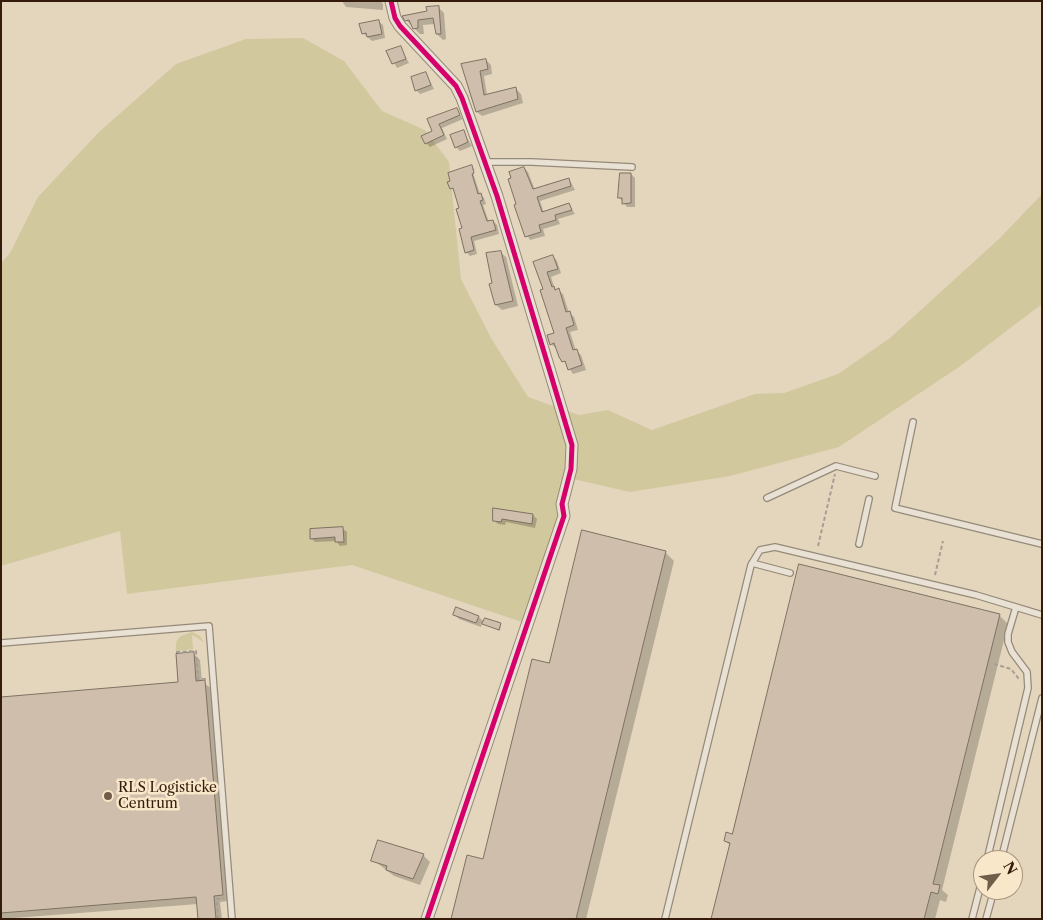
<!DOCTYPE html>
<html>
<head>
<meta charset="utf-8">
<style>
  body { margin:0 }
  #map { position:relative; width:1043px; height:920px; overflow:hidden; background:#e4d6bd; font-family:"Libre Caslon Text",serif }
  canvas { display:block }
  .frame { position:absolute; inset:0; border:2px solid #351b0c; pointer-events:none }
  .north { position:absolute; left:973px; top:850px; width:50px; height:50px; box-sizing:border-box; background:#f8e7c9; border:1px solid #aa957d; border-radius:50%; rotate:60deg; font-size:14px; font-weight:700; line-height:20px; text-align:center; color:#351b0c }
  .north::after { content:''; display:block; margin:auto; width:18px; height:22px; background:#725c4a; clip-path:polygon(50% 0,100% 100%,50% 72%,0 100%) }
</style>
</head>
<body>
<div id="map">
<canvas width="1043" height="920"></canvas>
<div class="frame"></div>
<div class="north">N</div>
</div>
<script>
const context = document.querySelector('canvas').getContext('2d');
context.lineJoin = 'round';
function fill(path, color) {
  context.fillStyle = color;
  context.fill(path, 'evenodd');
}
function stroke(path, color, width, dash) {
  context.strokeStyle = color;
  context.lineWidth = width;
  context.lineCap = dash ? 'butt' : 'round';
  context.setLineDash(dash || []);
  context.stroke(path);
}
function drawText(font, color, halo, rows, align = 'center') {
  context.font = font + ' "Libre Caslon Text",serif';
  context.lineWidth = 5;
  context.setLineDash([]);
  context.textBaseline = 'middle';
  context.strokeStyle = halo;
  context.fillStyle = color;
  for (const [text, x, y, turn = 0] of rows) {
    context.save();
    context.translate(x, y);
    context.rotate((+turn || 0) * Math.PI / 180);
    context.textAlign = isNaN(turn) ? turn : align;
    if (halo) context.strokeText(text, 0, 0);
    context.fillText(text, 0, 0);
    context.restore();
  }
}
fill(new Path2D(`
  M303,38L344,61L382,111L425,130L449,162L461,279L491,338L528,397L579,415L608,410L652,430L755,394L784,393L838,374L890,338L1000,238L1042,194V304L959,367L839,447L730,476L630,492L573,479L522,622L352,565L127,594L120,531L1,566V263L10,253L38,197L99,132L176,64L246,39Z
  M192,632L200,636L204,642L192,635L193,649L176,651C175,635 182,636 192,632Z`), '#d2c89e');
fill(new Path2D(`
  M342,1H381L383,4V10L346,7Z
  M438,7L444,13L446,39L443,40L437,34L435,24L423,25L424,34H420L406,20Z
  M378,21L383,25L385,38L372,41L363,33Z
  M400,47L409,63L397,68L388,52Z
  M486,60L491,65L492,74L484,76L487,95L516,89L521,94L523,103L482,116L477,112L463,65Z
  M426,74L434,89L420,94L416,90Z
  M456,109L463,119L442,128L447,139L430,147L426,143L434,131L429,119Z
  M463,132L472,146L460,151L456,147Z
  M472,167L475,170H472L480,194L484,198L486,204L483,205L489,222L493,221L497,225L499,234L474,241L477,254L470,256L466,252L460,230L464,229L458,210L461,209L456,192L452,190L459,187V185L451,189L449,182L452,181L450,174Z
  M524,168L528,172L535,190L569,179L575,190L540,201L544,213L569,205L575,214L558,219L560,224L543,229L545,236L530,240L520,223L510,180Z
  M631,174L635,178V207H627L619,197Z
  M500,252L506,257L518,306L502,310L496,305L491,284H494Z
  M553,256L557,261L561,273L551,277L555,289L563,294L569,313L574,317L578,330L570,332L576,351L581,355L586,370L573,374L557,349L551,344L555,334L545,290L535,262Z
  M495,509L533,515L537,519L535,528L506,522L505,525L498,524L494,520Z
  M342,528L347,532V545L340,546L336,541L315,542L311,538Z
  M665,552L674,561L586,919H452L484,861L550,665Z
  M457,609L479,617L484,622L501,624L500,631L482,622L481,627L459,619L455,615Z
  M999,615L1008,624L942,890L948,895L946,902L940,900L935,919H713L731,846L725,841Z
  M194,654L200,660L202,682L211,688L229,901L220,902L222,919H199L198,904L1,919V698L179,684Z
  M423,855L430,862L420,885L394,876L373,860Z`), '#0003');
const building = new Path2D(`
  M439,6L441,34H436L433,18L418,20V28L413,29L409,20L405,21L402,16L427,11L426,7Z
  M379,20L382,34L367,37L366,33L362,34L359,24Z
  M401,46L406,59L392,64L386,51Z
  M486,59L488,69L480,71L484,95L516,87L518,99L476,112L461,64Z
  M426,72L431,85L415,91L411,77Z
  M457,108L460,115L439,124L444,135L425,144L421,136L432,131L427,119Z
  M464,130L468,142L455,148L450,135Z
  M472,165L474,173L472,174L478,194L481,193L483,200L480,201L487,221L493,220L496,230L471,237L474,250L465,253L459,229L462,228L456,209L459,208L453,188L450,189L447,182L450,181L448,173Z
  M524,167L533,189L569,178L571,186L537,197L542,212L569,203L572,210L555,215L556,220L539,225L541,232L525,237L514,205L516,204L508,179L511,178L509,172Z
  M620,173H631V203L622,204V198H618Z
  M501,251L513,301L495,305L489,284L492,283L486,253Z
  M553,255L558,269L547,272L552,287L554,286L555,290L559,288L566,312L570,311L574,325L566,328L573,350L577,349L582,365L568,370L565,361L562,362L559,357L554,343L550,345L547,335L554,333L540,290L543,289L533,262Z
  M493,508L533,514L532,524L502,519L501,522L493,521Z
  M343,527L344,542H335V537L310,539V529Z
  M582,530L666,551L576,919H451L467,855L483,859L532,659L549,663Z
  M799,564L1000,614L933,884L940,885L938,894L931,892L924,919H711L730,843L724,841L726,832L732,834Z
  M456,607L479,616L476,623L453,615Z
  M485,618L501,623L499,630L482,624Z
  M194,652L196,681L205,680L223,895L214,896L216,919H198L196,897L1,913V697L178,682L176,654Z
  M378,840L424,854L413,879L386,870L387,866L371,861Z`);
fill(building, '#cfbeab');
stroke(building, '#7d7163', 1);
const lane = new Path2D(`
  M485,162H532L632,167
  M913,422L895,508L1042,544
  M767,498L836,466L875,476
  M859,544L869,499
  M752,563L790,573
  M1,643L209,626L232,919
  M987,860L1028,688L1027,672L1012,652L1008,642V634L1016,607
  M1001,860L1042,698
  M665,919L751,565L760,550L775,547L976,595L1042,615
  M972,919L983,876
  M986,919L994,890`);
const street = new Path2D(`
  M391,1L395,18L400,26L456,86L462,98L497,196L572,445L571,469L562,504L564,516L427,919`);
stroke(lane, '#958a7a', 8);
stroke(street, '#958a7a', 13);
stroke(new Path2D(`
  M818,546L835,474
  M935,575L943,541
  M176,652L196,651L198,679H206
  M994,664L1011,669L1019,679
  M218,919L217,899L224,898`), '#a69e93', 2, [4, 2.5]);
stroke(lane, '#e8e1d4', 5.5);
stroke(street, '#e8e1d4', 11);
stroke(new Path2D(`
  M391,1L395,18L400,26L456,86L462,98L497,196L572,445L571,469L562,504L564,516L427,919`), '#d6006c', 5);
for (const [x, y, r, color] of [
  [108,796,5,"#725c4a"]
]) {
  const dot = new Path2D();
  dot.arc(x, y, r, 0, 2 * Math.PI);
  context.fillStyle = color;
  context.fill(dot);
  stroke(dot, '#f8e7c9', 2);
}
drawText('14px', '#351b0c', '#f8e7c9', [
  ["RLS Logisticke",118,788],
  ["Centrum",118,804]
], 'left');
</script>
</body>
</html>
